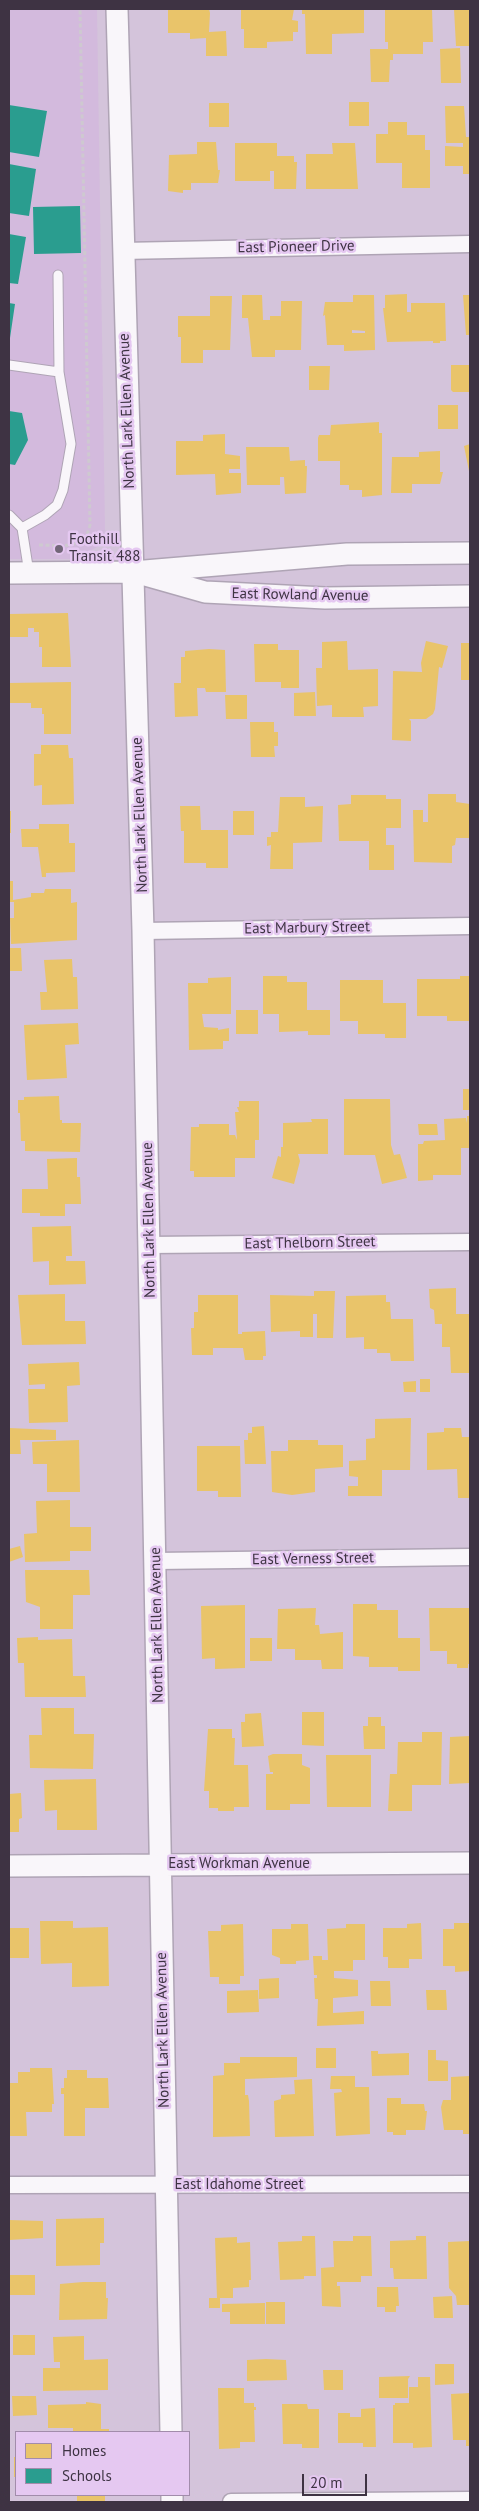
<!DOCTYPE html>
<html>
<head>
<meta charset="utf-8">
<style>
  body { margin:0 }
  #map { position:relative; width:479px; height:2511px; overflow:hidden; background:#d4c4db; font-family:"PT Sans",sans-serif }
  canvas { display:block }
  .frame { position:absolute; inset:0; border:10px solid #3e3343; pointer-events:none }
  .legend { position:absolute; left:15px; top:2431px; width:175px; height:65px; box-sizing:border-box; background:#e5c8f1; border:1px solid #a28cab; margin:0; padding:6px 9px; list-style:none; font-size:15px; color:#3e3343 }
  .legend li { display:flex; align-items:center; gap:10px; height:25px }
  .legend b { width:25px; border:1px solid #a28cab }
  .scale { position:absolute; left:302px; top:2474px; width:65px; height:22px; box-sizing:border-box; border:2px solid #3e3343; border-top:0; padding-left:6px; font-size:15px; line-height:18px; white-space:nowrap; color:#3e3343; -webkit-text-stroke:4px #e5c8f1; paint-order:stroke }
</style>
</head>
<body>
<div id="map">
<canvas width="479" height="2511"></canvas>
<div class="frame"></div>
<ul class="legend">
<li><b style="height:14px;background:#e9c46a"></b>Homes</li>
<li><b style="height:14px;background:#2a9d8f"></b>Schools</li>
</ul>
<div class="scale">20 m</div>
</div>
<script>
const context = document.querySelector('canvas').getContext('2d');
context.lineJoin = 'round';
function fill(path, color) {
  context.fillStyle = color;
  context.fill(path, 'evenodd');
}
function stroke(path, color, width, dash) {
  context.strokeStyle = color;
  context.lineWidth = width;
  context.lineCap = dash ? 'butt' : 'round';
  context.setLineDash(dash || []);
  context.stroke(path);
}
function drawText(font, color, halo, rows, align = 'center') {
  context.font = font + ' "PT Sans",sans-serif';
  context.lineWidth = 5;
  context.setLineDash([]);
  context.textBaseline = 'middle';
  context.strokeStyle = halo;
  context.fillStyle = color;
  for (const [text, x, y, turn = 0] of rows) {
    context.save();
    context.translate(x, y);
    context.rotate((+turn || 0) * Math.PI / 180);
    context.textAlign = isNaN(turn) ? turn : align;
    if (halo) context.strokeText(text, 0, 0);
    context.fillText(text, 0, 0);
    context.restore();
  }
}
fill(new Path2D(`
  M9,9H97L105,531L101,545L74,559H9Z`), '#d3badd');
fill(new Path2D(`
  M168,9H209L210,13L209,32L226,31L227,56H206V38L190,39V33H168Z
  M241,9H294L292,20L298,21V32H293V41L267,42V48H244V29H241Z
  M302,9H364V33L332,34V54H306L305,14H302Z
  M385,9H432L433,42H423V54H393V60H390L389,82H371L370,49H388V42H385Z
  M454,9H470V46H456Z
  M460,48L461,83H441L440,49Z
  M349,102H369V126H349Z
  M209,103H229V127H209Z
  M445,106H464L466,137H470V174H463V166H445V146L463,147V143H446Z
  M388,122H407V135H425V150H430V188H402V163H376V134H388Z
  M197,142H216L218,170H220L218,183H191V190H183V193L168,191L169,155L197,154Z
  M235,143H277V156H294V162H297L296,189H274V171H270V181H235Z
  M332,143H355L358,189H306V154H333Z
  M407,294V312H411V303H445L446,341H440V343H433V341L387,342L383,308H385V295Z
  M242,295H262L263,320H270V316H281V301H302L301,350H275V357H252L248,318H242Z
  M353,295H374L375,350L344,351V345H327L325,315L323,316L325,302H353ZM352,330L365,331V333H352Z
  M463,295H470V335H466Z
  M210,296H232L230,350H203V363H181V337H178V316H210Z
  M451,365H470L469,392H453L451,390Z
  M309,366H330L329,390H309Z
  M438,405H458V429H438Z
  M379,422V433H382V495L362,497V490H349V485H340V461H318V438L319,435H330L331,425Z
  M225,434V454L240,456V469H229V473H241V493L216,495L215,474L176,475V441H203V435Z
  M470,444V471H469L464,446Z
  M246,447H289L290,461L305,460V466H307L306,493L285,494L284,477H280V485H247Z
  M440,451V472H443L440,484H412V493H391L392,457H419V452Z
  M68,613L71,667H42V647H39V632H34V628H28V637H9V614Z
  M347,641L348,670L378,669V706L363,707L364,717H332V705L317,706L316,668H322V642Z
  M426,641L448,646L442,668L439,667L435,709L433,714L426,719H409L411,721V741L392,740L393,671L422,672L421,663Z
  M461,643H470V680H461Z
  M254,644H278V650H299V688H281V682H255Z
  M209,649L225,650L226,692H206L205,688H197L198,716L175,717L174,683H181V657H185V651Z
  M71,682V734H44V714H42V708H31V703H9V683Z
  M315,692L316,716H294V693Z
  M225,695H247V719H226Z
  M250,722H274V732H278V746H274L275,757H251Z
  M41,745H68L69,758H73L74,804L42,805V785L34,786V754H41Z
  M428,794H456V802L470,804V838H456L455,845L452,846V863L414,862L413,810H423V822H428Z
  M351,795H386V799H401V828H386V845H394V870H369V841H339L338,805L351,804Z
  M280,797H305V807L323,806L322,842L293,843V869H270L271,845L267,846V837H271V832H278Z
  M180,806H200L201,830H228V868H206V863H184V831H181Z
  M9,811H11V833H9Z
  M233,811H254V835H233Z
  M39,824H69V843H75V872L46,873V877H42L38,847H22L21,829H39Z
  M9,881H13V900L31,897V893H44L45,889H71V903L77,902V940L11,944L10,918H14V902H9Z
  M9,948H21L22,971H9Z
  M72,959L73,977H77L78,1009L41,1010L40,992H47L44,960Z
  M263,976H287V982H307V1010H330V1035H308V1031L279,1032V1014H263Z
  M460,976H470V1021H447V1016H417V979H460Z
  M231,977V1014H202L204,1027L218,1028V1030L229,1028V1041H223V1049L189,1050L188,983H208V978Z
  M340,980H383V1003H406V1038H385V1034H358V1021H340Z
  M236,1010H258V1034H236Z
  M78,1023L79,1044L65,1045L67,1078L27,1080L24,1025Z
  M463,1089H470V1110H463Z
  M59,1096L60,1120H62V1123H81L80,1152L25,1151V1141H21L20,1113H18V1100H24V1097Z
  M344,1099H390L391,1145L394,1155L400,1154L407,1178L382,1184L375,1155H344Z
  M239,1101H259V1140H255V1158H235V1177H194V1171H190L191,1127H199V1124H229V1135H235L237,1140L235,1112H239L237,1107H239Z
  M467,1116H470V1148H461V1175H433V1180L418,1181V1144H423L424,1141L445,1140L444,1119L466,1118L467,1123Z
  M311,1119H328V1154H298L300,1161L294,1184L272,1178L278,1156L281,1157V1147H283V1123L312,1122Z
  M418,1124H437L438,1135H419Z
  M77,1158V1177H80L81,1204H65V1216H40V1213H22V1189H48L47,1159Z
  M71,1226L72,1256H66V1261H85L86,1284L49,1285V1261L33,1262L32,1227Z
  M456,1288V1314H470V1373H451L450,1347H442V1324H435L434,1310L430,1308L429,1289Z
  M314,1291H335L333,1338H317V1314H313V1337H300V1331L271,1332L270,1295L314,1296Z
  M65,1294V1321H85L86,1344L22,1345L18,1295Z
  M198,1295H238V1334H242V1332L265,1331L266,1356H263V1360H245L243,1348H213V1355H192L191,1328H194V1312H198Z
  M386,1295V1302H390L391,1319H413L414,1361H391L390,1353H377V1349H364V1337L346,1338V1296Z
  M79,1362L80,1385L67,1386L68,1422L29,1423L28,1389H45V1384L29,1385L28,1364Z
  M420,1379H430V1392H420Z
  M416,1381V1392H404L403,1382Z
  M411,1418L410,1470H382V1496H348V1486H358V1477L349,1476V1461L366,1460V1439L375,1438V1419Z
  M264,1426L266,1464H245L244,1440H248V1433H252V1427Z
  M9,1428L56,1430V1440H20L21,1454H9Z
  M444,1428H461L462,1437H470V1498H458L457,1469L427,1470V1433L444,1432Z
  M79,1440L80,1492H47V1464H33L32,1442Z
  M288,1440H318V1445H343V1467L315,1469V1492L292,1495L272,1492L271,1451H288Z
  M197,1446H240L241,1497H218V1491H197Z
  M70,1500V1527H91V1551H70V1561L25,1562L24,1534L37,1533L36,1501Z
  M20,1546L23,1557L9,1562V1549Z
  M25,1570H89L90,1595H73V1629H40V1607L26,1602Z
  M353,1604H377V1610H398V1638H420V1671H398V1667H369V1657L353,1656Z
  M245,1605V1668L215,1669V1658L202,1659L201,1606Z
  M316,1608L315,1625H319L320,1634L343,1632V1669H322L321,1660H295V1649H277L278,1609Z
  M429,1608H470V1664H468V1668H457V1664H447V1651H430Z
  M38,1637V1640L72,1639L73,1676H85L86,1697H25L24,1663H18L17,1638Z
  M250,1638H272V1661H250Z
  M41,1708H74V1734H94L93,1769L30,1768L29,1735H42Z
  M302,1712H324V1746L302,1745Z
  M261,1713L264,1746L242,1747L241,1722H245V1714Z
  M368,1717H381V1726H385V1749H364L363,1726H368Z
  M208,1729H232V1738H235L234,1765H248L249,1807H234V1811H218V1808H209V1791H204Z
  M422,1732H442L441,1785H412V1811H388L390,1774H397L398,1742H422Z
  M470,1736V1783L449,1784L450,1737Z
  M273,1754H302V1765L310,1768V1804H290V1810H266V1774H273V1772H270L268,1756Z
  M326,1755H371V1807H327Z
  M96,1779L97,1830H57V1810L45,1811L44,1780Z
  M21,1793L22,1818L19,1819V1832H9V1794Z
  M40,1921H73V1928L108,1927L109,1986L72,1987V1963L41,1964Z
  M421,1923L422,1959H409V1968H388V1957H383V1928H407V1924Z
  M454,1923H470V1971L455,1972V1966H443V1929H454Z
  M243,1924L244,1976H240V1984H219V1977H210L208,1931H221V1925Z
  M291,1924H308L309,1960L296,1961V1964H280V1958L272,1955V1929H291Z
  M346,1924H365V1960H353V1971H334V1978L358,1980V1996L333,1998V2013L364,2011V2024L317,2026L318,1999H315L314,1978H317V1975H314L313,1956H322V1960H328L327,1929L346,1928Z
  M9,1928H29V1958H9Z
  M279,1978V1998L259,1999V1979Z
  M370,1981H390L391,2006H371Z
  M258,1990L259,2012L227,2013V1991Z
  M426,1990H446L447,2010H427Z
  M316,2048H336V2068H316Z
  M428,2050H436V2060L448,2061V2081H428Z
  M371,2051H378V2054L409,2053V2075L372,2076Z
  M240,2057H297V2077L245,2079V2095H248L249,2101L250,2136L213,2137V2076L224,2075V2063H240Z
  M30,2068H52L54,2104H52V2112H26L27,2136H9V2083H18V2072H30Z
  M67,2070H87V2078H108L109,2108H85V2136H64V2094H61V2088H64V2078H67Z
  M331,2076H355V2087H369L370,2134L336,2136L334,2093L342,2092L341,2089H330Z
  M470,2076V2134H463V2130H444L441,2107L443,2100H451V2077Z
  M312,2079L314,2136L275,2137L274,2101L281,2099V2095L295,2094L294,2080Z
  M387,2098H401V2104H424L425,2111H427L425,2130H406V2135H393V2132H387Z
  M104,2218V2243H100V2265L56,2266V2219Z
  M9,2220L43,2221V2238L9,2240Z
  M302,2236H315L316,2276H304V2279L280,2280L278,2242L302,2241Z
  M353,2236H371L372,2276H361V2282H337V2286H340L341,2307L322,2306L321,2268L334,2267L333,2241H353Z
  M416,2236H426L427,2279H394L393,2268H390V2241L416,2240Z
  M237,2237V2243L250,2242L251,2280H249V2287L233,2288V2298H220V2308H209V2298H217L215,2238Z
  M470,2241V2305H457L456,2296L449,2288L448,2242Z
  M10,2275H35V2295H10Z
  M83,2282H106V2298H108L107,2319L59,2320L60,2284Z
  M377,2287H398L399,2306H396V2312H385V2307H377Z
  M452,2296L453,2318H434L433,2297Z
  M266,2302H285V2324H266Z
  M265,2303V2324H230V2312H222V2304Z
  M13,2335H35V2355H13Z
  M84,2336V2360L108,2359V2390L43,2391V2368H60V2362H54L53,2337Z
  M266,2359L286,2360L287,2380L247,2381V2360Z
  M435,2364H454V2384L435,2385Z
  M323,2370H343V2390H324Z
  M410,2376L408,2379V2398H379V2377Z
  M418,2377H430L432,2447L413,2448V2443H393V2405H395V2403H409V2387H418Z
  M218,2388H244V2403H254V2407H256V2410H254L255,2442H240V2448L219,2449Z
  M470,2393V2446H466V2440H453L451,2394Z
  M12,2396H36L37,2415L13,2416Z
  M86,2402L101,2404V2429H109V2432H73V2428H48V2405L86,2404Z
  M282,2404H307L308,2409H319V2448H302V2444H283Z
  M375,2408L376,2447H363V2443H338V2413H350V2417H361V2409Z
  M14,2457H16V2477H14Z
  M77,2495H105V2502H77Z`), '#e9c46a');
fill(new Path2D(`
  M9,105L47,111L39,157L9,152Z
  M9,164L36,169L29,216L9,213Z
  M80,206L81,253L34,254L33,207Z
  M9,234L26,237L18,284L9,283Z
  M9,303L15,304L10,338H9Z
  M9,411L22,413L28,440L15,465L9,464Z`), '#2a9d8f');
const service = new Path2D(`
  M9,365L59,372
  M9,515L22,528L29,573
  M22,528L45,515L57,505L63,490L71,444L59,372L58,275`);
const minor = new Path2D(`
  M122,251L470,244
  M143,931L470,926
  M149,1245L470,1242
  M156,1561L470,1557
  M9,2185L470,2184
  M231,2502L470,2500`);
const tertiary = new Path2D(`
  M117,9L143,931L171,2432
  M9,573L133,572L347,554L470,553
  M145,575L205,592L325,598L470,596
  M9,1866L470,1863
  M172,2495V2502`);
stroke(service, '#afa4b5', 11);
stroke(minor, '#afa4b5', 19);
stroke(tertiary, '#afa4b5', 24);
stroke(new Path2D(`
  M39,545C61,545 85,551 90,525L80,9`), '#cec9d0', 3, [4, 2.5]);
stroke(service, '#f9f6fa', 9);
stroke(minor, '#f9f6fa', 16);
stroke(tertiary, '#f9f6fa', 21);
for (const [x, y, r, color] of [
  [59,549,5,"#726678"]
]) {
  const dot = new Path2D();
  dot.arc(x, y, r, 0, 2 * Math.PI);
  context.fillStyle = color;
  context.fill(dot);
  stroke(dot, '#e5c8f1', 2);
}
drawText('15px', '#3e3343', '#e5c8f1', [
  ["East Pioneer Drive",296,247,-1],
  ["North Lark Ellen Avenue",127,411,-92],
  ["East Rowland Avenue",300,595,1],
  ["North Lark Ellen Avenue",140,815,-92],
  ["East Marbury Street",307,928,-1],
  ["North Lark Ellen Avenue",149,1220,-91],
  ["East Thelborn Street",310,1243,-1],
  ["East Verness Street",313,1559,-1],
  ["North Lark Ellen Avenue",157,1625,-91],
  ["East Workman Avenue",239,1864],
  ["North Lark Ellen Avenue",163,2030,-91],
  ["East Idahome Street",239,2185]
]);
drawText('15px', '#3e3343', '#e5c8f1', [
  ["Foothill",69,540],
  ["Transit 488",69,557]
], 'left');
</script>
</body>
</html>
